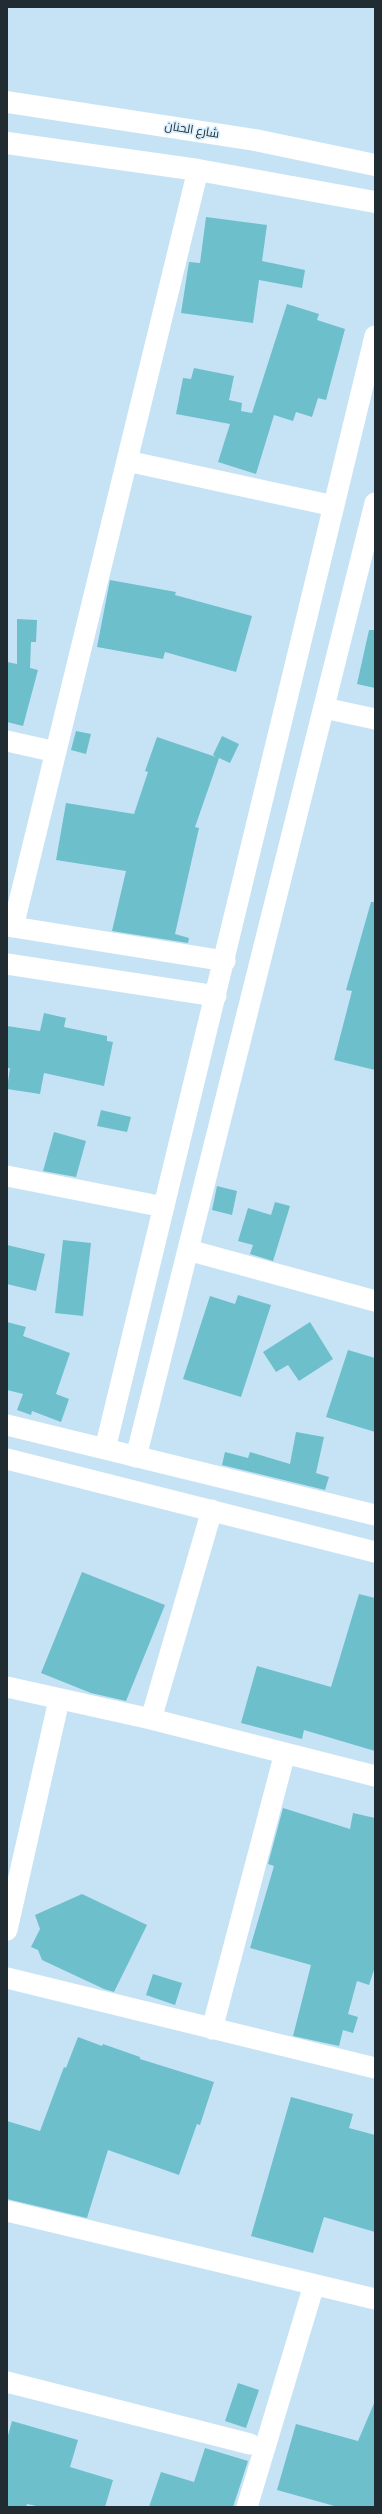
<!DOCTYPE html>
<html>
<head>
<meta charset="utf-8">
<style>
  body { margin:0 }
  #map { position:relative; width:382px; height:2514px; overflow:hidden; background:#c6e3f6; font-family:Figtree,sans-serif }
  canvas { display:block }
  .frame { position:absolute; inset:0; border:8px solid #202b32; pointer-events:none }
</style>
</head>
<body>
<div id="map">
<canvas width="382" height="2514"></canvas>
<div class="frame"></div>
</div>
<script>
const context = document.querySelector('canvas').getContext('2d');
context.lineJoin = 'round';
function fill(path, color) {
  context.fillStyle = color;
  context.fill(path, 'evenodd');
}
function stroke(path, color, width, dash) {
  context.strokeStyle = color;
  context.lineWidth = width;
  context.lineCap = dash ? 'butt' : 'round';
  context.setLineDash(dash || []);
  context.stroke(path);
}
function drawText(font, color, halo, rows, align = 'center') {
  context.font = font + ' Figtree,Cairo,sans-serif';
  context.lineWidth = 3.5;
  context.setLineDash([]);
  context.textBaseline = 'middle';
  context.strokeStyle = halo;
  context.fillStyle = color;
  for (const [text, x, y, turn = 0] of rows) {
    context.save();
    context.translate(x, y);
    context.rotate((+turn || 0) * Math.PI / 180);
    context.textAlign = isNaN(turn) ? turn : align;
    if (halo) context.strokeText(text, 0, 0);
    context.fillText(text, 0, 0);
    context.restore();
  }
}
fill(new Path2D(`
  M206,217L267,225L262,261L305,270L302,288L259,280L253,323L181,313L189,262L200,263Z
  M287,304L319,314L317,320L345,329L326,400L318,398L312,417L296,412L293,421L274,415L256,474L218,462L230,424L176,414L183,378L191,379L194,368L234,376L229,400L242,403L241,411L252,413Z
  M110,580L176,592L175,595L252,616L236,672L165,652L163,659L97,647Z
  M17,619L37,620L36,642H31L30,668L38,670L23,726L7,722V662L17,664Z
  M369,630H375V688L357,684Z
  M76,731L91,734L86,754L71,750Z
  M222,736L239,744L230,763L219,758L195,827L199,828L175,934L189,938L188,943L112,931L126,871L56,860L66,803L134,814L148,772L145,771L157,737L216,757L213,755Z
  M371,902H375V1070L334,1060L352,991L346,990Z
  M44,1013L66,1018L64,1027L107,1036V1041L113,1042L104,1086L44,1073L40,1094L7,1089L10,1068H7V1026L40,1031Z
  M101,1110L131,1117L127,1132L97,1126Z
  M54,1132L86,1141L76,1177L43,1171Z
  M217,1186L237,1191L232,1215L212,1210Z
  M275,1202L290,1206L273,1261L250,1254L253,1245L238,1241L248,1208L271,1215Z
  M63,1240L91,1243L83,1316L55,1313Z
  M7,1245L45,1254L36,1291L7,1284Z
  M238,1295L271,1305L241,1397L183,1379L210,1296L235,1304Z
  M7,1322L26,1327L23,1336L70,1353L56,1394L69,1399L61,1422L32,1411L31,1415L17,1410L23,1394L7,1390Z
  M310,1322L333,1359L299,1381L288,1365L276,1372L263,1352Z
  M348,1350L375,1358V1432L326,1417Z
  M296,1432L324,1437L316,1473L329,1477L325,1490L222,1465L225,1452L248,1458L250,1452L290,1464Z
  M82,1572L165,1605L126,1701L91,1693L41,1673Z
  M359,1594L375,1598V1751L304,1730L302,1739L241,1723L257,1666L331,1687Z
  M283,1808L350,1829L353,1813L375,1818V1967L369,1985L357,1981L348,2014L358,2017L353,2033L343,2030L339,2046L293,2036L311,1965L250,1948L274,1866L268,1864Z
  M82,1894L147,1925L114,1992L104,1989L42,1960L38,1950L31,1947L40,1929L35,1915Z
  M153,1974L182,1983L175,2005L146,1995Z
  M78,2037L102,2046L103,2044L140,2057V2059L214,2082L200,2125L197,2124L179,2175L108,2150L87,2218L7,2199V2121L40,2131L64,2067L66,2068Z
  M291,2097L353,2114L349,2128L375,2135V2232L324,2217L313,2253L251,2236Z
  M238,2383L259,2390L246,2428L225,2421Z
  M375,2401V2507H338L277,2490L296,2424L358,2441Z
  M12,2421L78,2440L70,2467L113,2480L105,2507H41L27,2504L26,2507H7V2439Z
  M205,2448L248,2461L233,2507H149L161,2472L194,2482Z`), '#6dbfcb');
stroke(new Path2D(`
  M127,461L334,506
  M324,708L375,719
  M7,741L56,752
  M7,926L225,961
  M13,927L198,170
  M7,964L216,996
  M7,1176L164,1207
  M188,1250L375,1301
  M7,1425L375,1515
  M105,1449L375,336
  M136,1457L375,503
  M7,1459L375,1552
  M7,1687L151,1719L375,1776
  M151,1719L212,1510
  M7,1930L59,1700
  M7,1978L375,2068
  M212,2029L285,1753
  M7,2211L375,2299
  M7,2382L250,2444
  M247,2507L314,2285`), '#fff', 21);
stroke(new Path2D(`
  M7,102L255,140L375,165
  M7,143L198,170L375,202`), '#fff', 22);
drawText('12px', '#202b32', '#d8effe', [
  ["شارع الحنان",192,130,9]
]);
</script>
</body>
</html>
